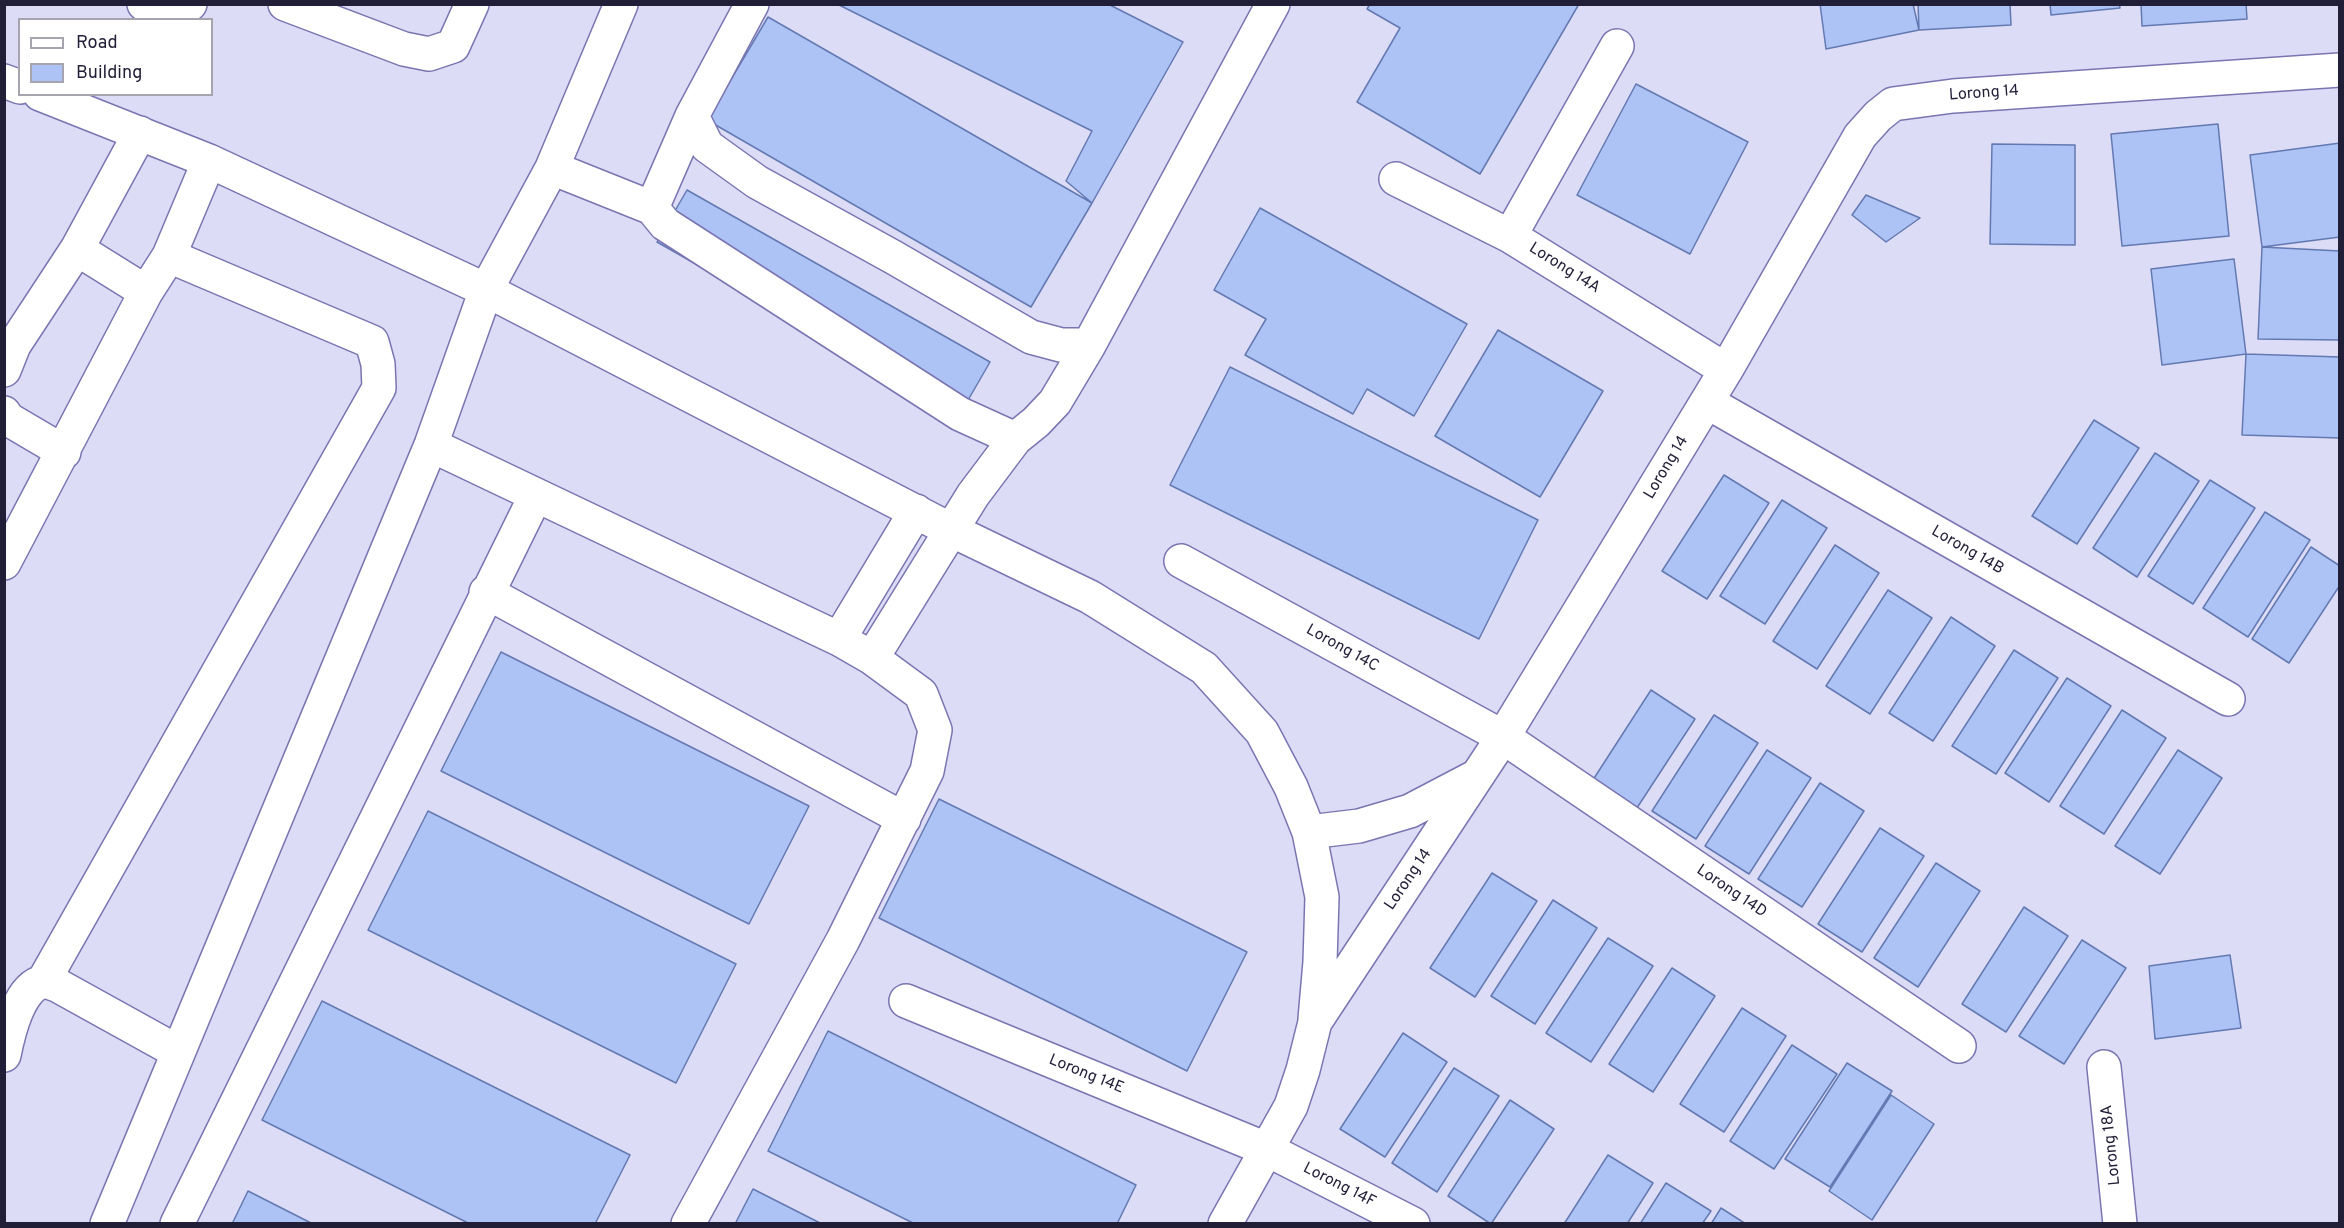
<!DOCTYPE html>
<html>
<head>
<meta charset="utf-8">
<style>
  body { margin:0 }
  #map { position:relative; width:2344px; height:1228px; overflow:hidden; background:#dddcf7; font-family:Overpass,sans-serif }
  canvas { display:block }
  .frame { position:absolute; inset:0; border:6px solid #211e37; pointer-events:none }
  .legend { position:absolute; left:18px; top:18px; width:195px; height:78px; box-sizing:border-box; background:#fff; border:2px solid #a6a5af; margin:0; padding:8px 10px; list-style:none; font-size:18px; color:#211e37 }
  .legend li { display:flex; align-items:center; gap:12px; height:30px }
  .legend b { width:30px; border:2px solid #a6a5af }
</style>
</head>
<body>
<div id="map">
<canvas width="2344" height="1228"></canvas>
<div class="frame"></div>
<ul class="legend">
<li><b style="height:8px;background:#fff"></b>Road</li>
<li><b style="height:16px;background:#adc2f5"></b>Building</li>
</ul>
</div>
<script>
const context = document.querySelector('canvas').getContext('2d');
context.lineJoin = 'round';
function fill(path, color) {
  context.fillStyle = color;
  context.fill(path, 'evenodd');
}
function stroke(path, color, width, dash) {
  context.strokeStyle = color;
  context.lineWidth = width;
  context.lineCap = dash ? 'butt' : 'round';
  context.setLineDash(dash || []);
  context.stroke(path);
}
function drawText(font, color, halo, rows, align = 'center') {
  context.font = font + ' Overpass,sans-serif';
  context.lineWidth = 4.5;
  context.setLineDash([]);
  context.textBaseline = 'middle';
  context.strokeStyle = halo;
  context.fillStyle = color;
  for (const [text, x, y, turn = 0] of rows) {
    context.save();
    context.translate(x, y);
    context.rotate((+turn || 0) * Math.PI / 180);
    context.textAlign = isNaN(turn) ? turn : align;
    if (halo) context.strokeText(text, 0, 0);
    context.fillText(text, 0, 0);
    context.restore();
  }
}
const building = new Path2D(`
  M837,4H1108L1183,42L1092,203L1066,181L1092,131Z
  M1370,4H1579L1480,174L1357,102L1400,28L1367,9Z
  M1820,4H1913L1919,30L1826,49Z
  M1918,4H2010L2011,25L1919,30Z
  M2050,4H2119L2120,8L2051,15Z
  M2141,4H2246L2247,19L2142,26Z
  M768,17L1092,203L1031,307L707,120Z
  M1636,84L1748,142L1690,254L1577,195Z
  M2218,124L2229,236L2122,246L2111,134Z
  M2340,143V237L2262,247L2250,155Z
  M1992,144L2075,145V245L1990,244Z
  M687,190L990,362L960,414L657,242Z
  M1866,195L1920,218L1886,242L1852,215Z
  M1260,208L1467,324L1414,416L1367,389L1353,414L1245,355L1266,319L1214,290Z
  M2262,247L2340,251V340L2258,339Z
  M2234,259L2246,354L2162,365L2151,269Z
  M1498,330L1603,391L1540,497L1435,436Z
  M2246,354L2340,357V438L2242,435Z
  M1230,367L1538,520L1479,639L1170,485Z
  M2094,420L2139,448L2077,544L2032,516Z
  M2155,453L2199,481L2137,577L2093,548Z
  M1724,475L1769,503L1707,599L1662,571Z
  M2210,480L2255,508L2193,604L2148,576Z
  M1782,500L1827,528L1765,624L1720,596Z
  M2265,512L2310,540L2248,637L2203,608Z
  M1835,545L1879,573L1817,669L1773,641Z
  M2311,547L2340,566V585L2289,663L2252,639Z
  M1888,590L1932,618L1870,714L1826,686Z
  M1951,617L1995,646L1933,741L1889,713Z
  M2014,650L2058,678L1996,774L1952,746Z
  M501,652L809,806L749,924L441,771Z
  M2067,678L2111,706L2049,802L2005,773Z
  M1651,690L1695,719L1633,814L1589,786Z
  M2122,710L2166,738L2104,834L2060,806Z
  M1714,715L1758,743L1696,839L1652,811Z
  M1767,750L1811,778L1749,874L1705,846Z
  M2178,750L2222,778L2160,874L2115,846Z
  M1820,783L1864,811L1802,907L1758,879Z
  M939,799L1247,952L1187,1071L879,918Z
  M428,811L736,964L676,1083L368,930Z
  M1880,828L1924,856L1862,952L1818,924Z
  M1936,863L1980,891L1918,987L1874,958Z
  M1492,873L1537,901L1475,997L1430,968Z
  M1553,900L1597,928L1535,1024L1491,996Z
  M2024,907L2068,936L2006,1032L1962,1004Z
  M1608,938L1653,966L1591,1062L1546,1033Z
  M2082,940L2126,968L2064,1064L2019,1036Z
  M2230,955L2241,1028L2155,1039L2149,966Z
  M1672,968L1715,996L1653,1092L1609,1064Z
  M322,1001L630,1155L595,1224H470L262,1120Z
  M1742,1008L1786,1036L1724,1132L1680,1104Z
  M828,1031L1136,1185L1117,1224H915L768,1151Z
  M1403,1033L1447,1062L1385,1157L1340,1129Z
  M1792,1045L1837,1074L1774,1169L1730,1141Z
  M1847,1063L1892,1091L1830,1187L1785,1159Z
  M1454,1068L1499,1096L1437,1192L1392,1163Z
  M1891,1095L1934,1124L1872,1220L1829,1191Z
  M1510,1100L1554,1129L1491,1224L1448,1196Z
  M1608,1155L1653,1183L1627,1224H1564Z
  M1666,1183L1711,1211L1702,1224H1640Z
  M753,1189L822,1224H735Z
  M248,1191L313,1224H232Z
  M1721,1208L1746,1224H1711Z`);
fill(building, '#adc2f5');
stroke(building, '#6379b1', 1.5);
const minor = new Path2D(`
  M144,4C159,13 174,11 190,4
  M285,4L404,49L429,54L453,46L472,4
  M752,4L692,116L652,208L665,224L960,414L1015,439
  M4,81L20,87
  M40,94L209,161L486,290L951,530L1090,597L1204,668L1262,732L1291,787L1309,832L1322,897L1320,962L1315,1019
  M692,116L707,146L757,182L893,257L1031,337L1061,345H1089
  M140,133L77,249L146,292
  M552,168L652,208
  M1396,179L1510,236L1726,370
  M1510,236L1617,46
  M4,370L14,345L77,249
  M1707,402L2228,699
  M4,413L8,419L64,452
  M431,445L536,495
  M1181,561L1503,737L1959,1046
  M4,563L146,292L169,256L209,161
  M486,592L904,819
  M839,639L916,511
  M872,658L973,495L1015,439L1036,422L1055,402L1089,345L1273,4
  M1309,832L1359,826L1410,811L1473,778
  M43,982L379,388L378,364L372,342L169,256
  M906,1001L1266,1149L1413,1224
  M4,1055C8,1035 19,986 43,982C47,981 53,984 57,985L178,1052
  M2104,1067L2120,1224
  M107,1224L431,445L486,290L552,168L621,4
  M177,1224L536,495L839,639L872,658L921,694L935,730L927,771L843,940L688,1224
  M1225,1224L1291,1106L1303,1070L1315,1022L1503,737L1726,370L1860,136L1878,116L1893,104L1953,96L2340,70`);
stroke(minor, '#7a75b1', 36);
stroke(minor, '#fff', 33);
drawText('16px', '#211e37', '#fff', [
  ["Lorong 14",1984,94,-4],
  ["Lorong 14A",1564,269,32],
  ["Lorong 14",1667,468,-59],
  ["Lorong 14B",1967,551,30],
  ["Lorong 14C",1342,649,29],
  ["Lorong 14",1409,880,-56],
  ["Lorong 14D",1731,892,34],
  ["Lorong 14E",1086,1075,22],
  ["Lorong 18A",2112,1145,-96],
  ["Lorong 14F",1339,1186,27]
]);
</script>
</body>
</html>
